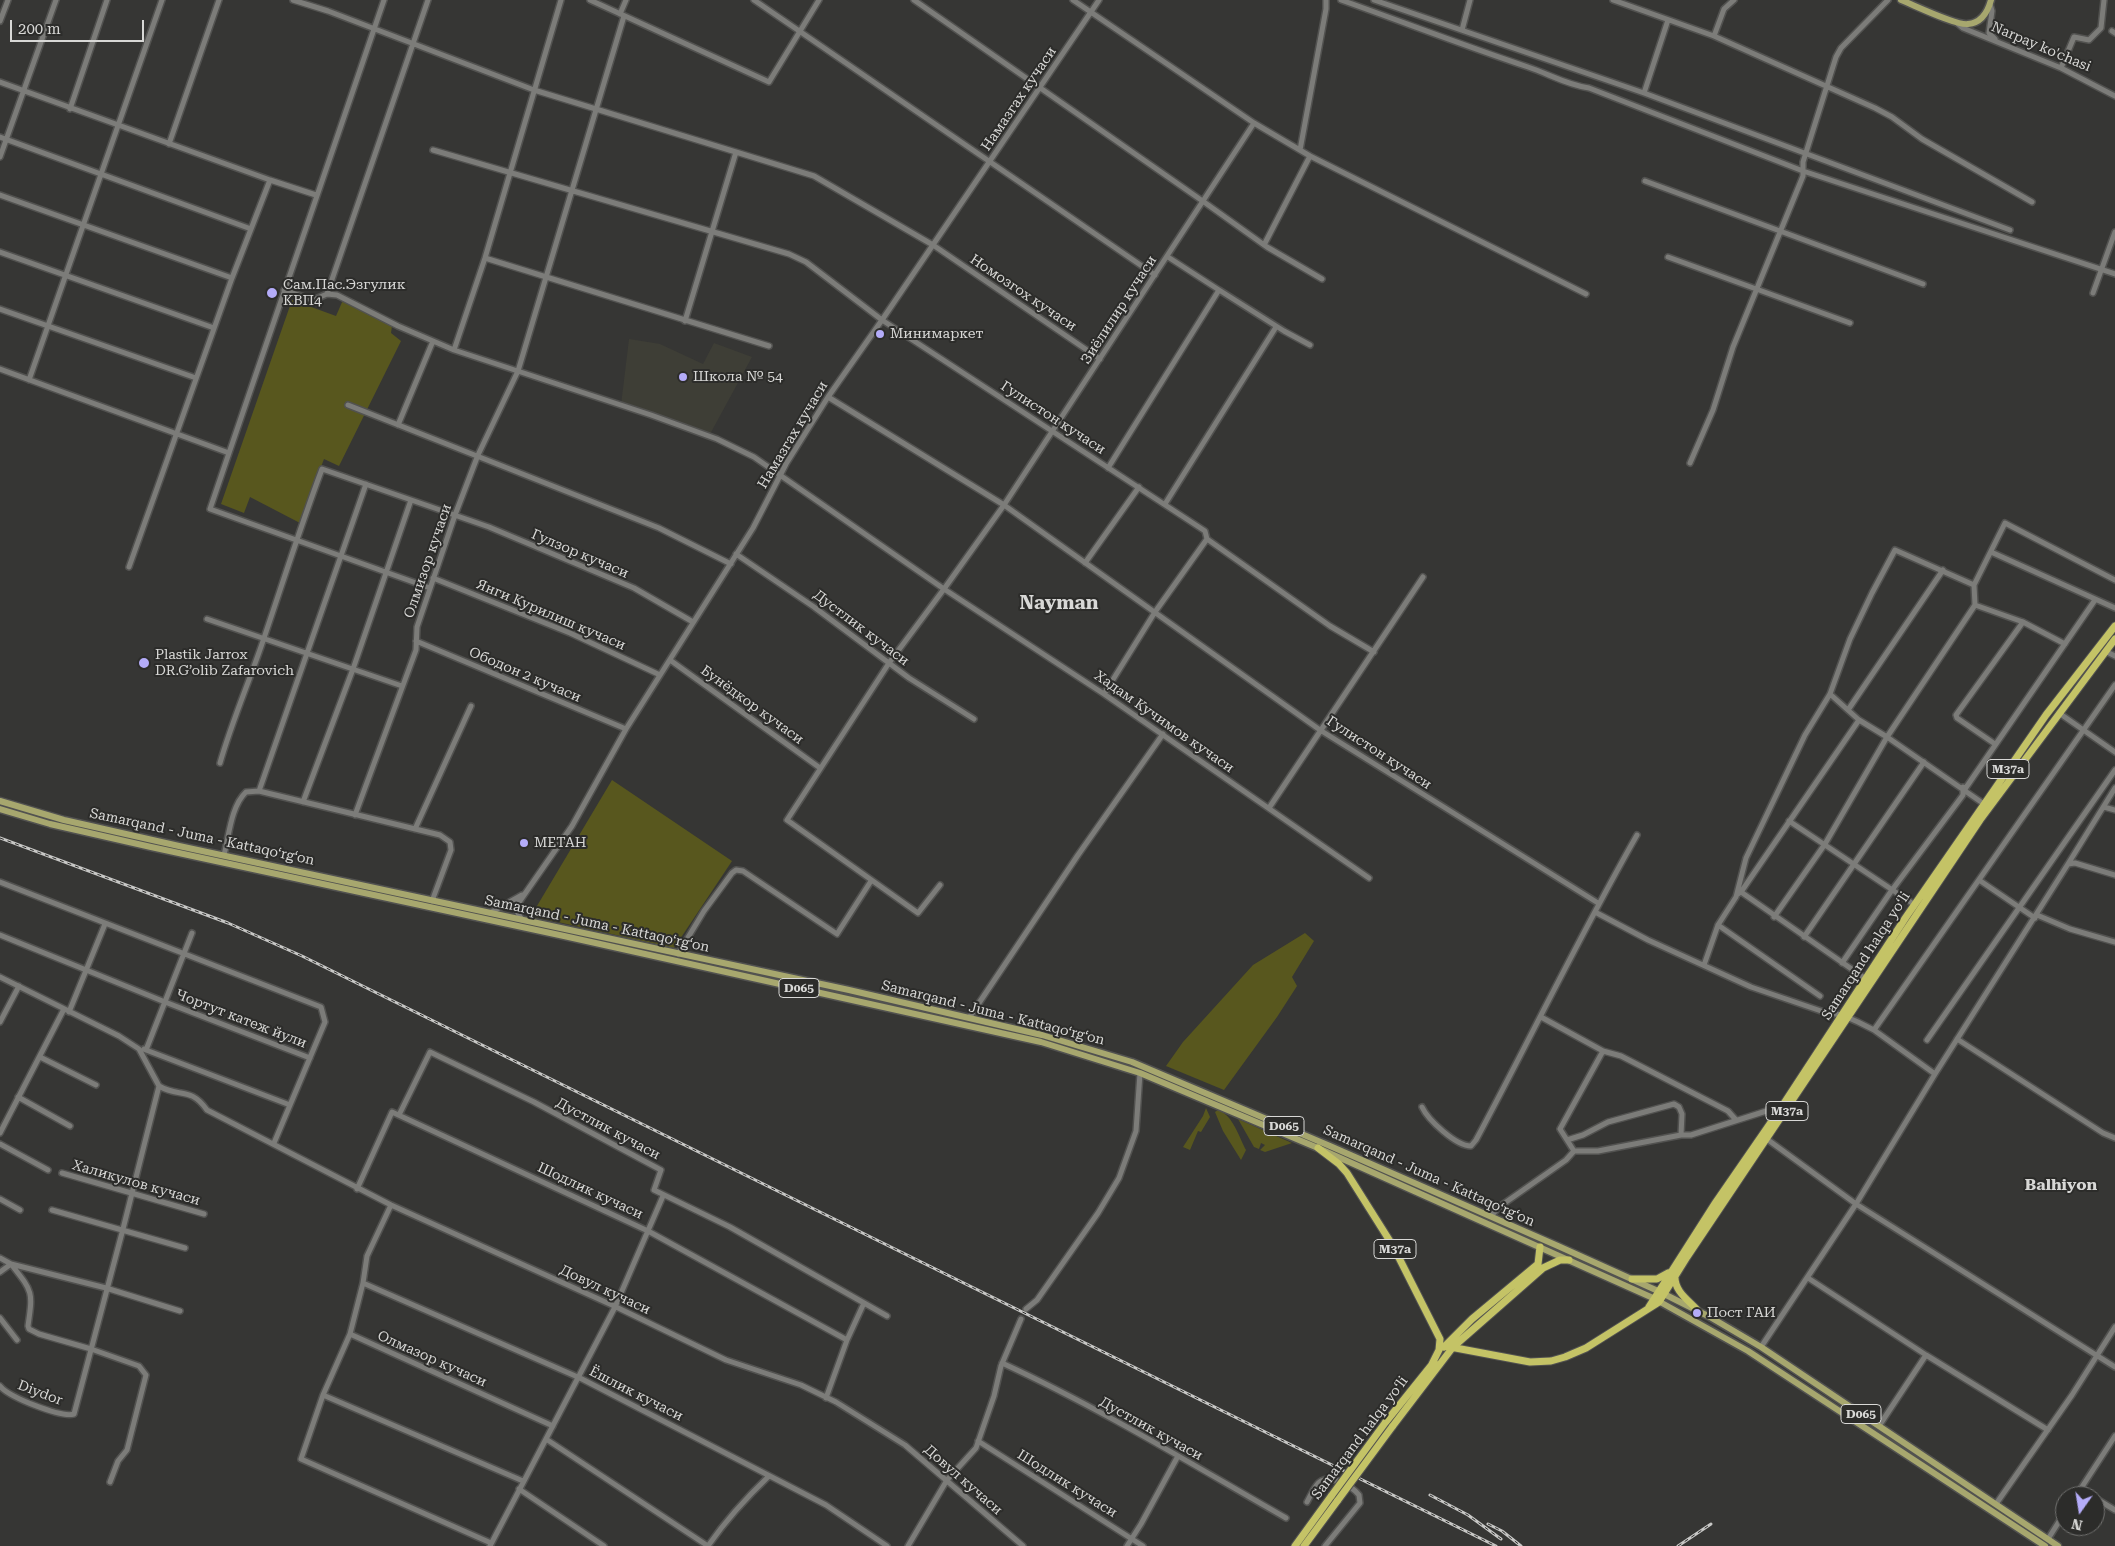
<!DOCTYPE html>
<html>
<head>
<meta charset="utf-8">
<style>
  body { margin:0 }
  #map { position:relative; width:2115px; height:1546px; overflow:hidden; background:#363634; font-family:"Roboto Serif",serif }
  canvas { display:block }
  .north { position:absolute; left:2055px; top:1486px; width:50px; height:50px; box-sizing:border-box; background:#2c2c2a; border:1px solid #71716f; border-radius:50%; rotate:193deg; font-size:14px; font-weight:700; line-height:20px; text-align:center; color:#d8d8d6 }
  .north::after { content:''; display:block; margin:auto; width:18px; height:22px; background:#b4acf9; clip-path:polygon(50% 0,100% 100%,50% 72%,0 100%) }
  .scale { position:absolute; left:10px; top:20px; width:134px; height:22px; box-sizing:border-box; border:2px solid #d8d8d6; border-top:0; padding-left:6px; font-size:15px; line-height:18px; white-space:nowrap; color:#d8d8d6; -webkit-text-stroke:4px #2c2c2a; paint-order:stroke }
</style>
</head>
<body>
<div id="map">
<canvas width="2115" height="1546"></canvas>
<div class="north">N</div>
<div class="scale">200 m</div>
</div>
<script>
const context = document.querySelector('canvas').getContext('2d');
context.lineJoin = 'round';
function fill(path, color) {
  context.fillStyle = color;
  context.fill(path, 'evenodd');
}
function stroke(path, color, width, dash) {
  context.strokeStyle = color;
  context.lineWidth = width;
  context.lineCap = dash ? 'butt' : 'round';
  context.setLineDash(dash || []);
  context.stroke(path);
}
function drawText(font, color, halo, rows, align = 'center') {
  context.font = font + ' "Roboto Serif",serif';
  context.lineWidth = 4;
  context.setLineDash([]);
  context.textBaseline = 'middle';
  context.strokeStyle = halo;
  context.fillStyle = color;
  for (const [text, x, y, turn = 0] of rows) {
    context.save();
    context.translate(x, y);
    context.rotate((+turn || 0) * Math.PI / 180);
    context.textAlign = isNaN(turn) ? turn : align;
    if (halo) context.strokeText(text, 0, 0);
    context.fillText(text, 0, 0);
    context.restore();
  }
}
fill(new Path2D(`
  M629,339L660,344L703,364L714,343L752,357L709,436L621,405Z`), '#3e3e36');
fill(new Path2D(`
  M292,300L336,316L343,300L392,326L391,333L401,341L339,466L324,459L300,523L250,497L244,513L221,504Z
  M612,780L732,861L674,948L531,916Z
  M1305,933L1314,941L1292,977L1297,986L1277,1017L1224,1090L1166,1066L1183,1042L1253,965Z
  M1206,1108L1210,1117L1201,1132L1198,1131L1190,1150L1183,1147L1203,1116Z
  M1218,1110C1233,1115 1239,1137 1246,1150L1241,1160L1223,1131L1215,1112Z
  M1238,1119L1292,1143L1265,1152L1260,1150L1265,1145L1261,1143L1259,1149L1254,1147Z`), '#58571e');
const minor = new Path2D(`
  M293,0L328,11L534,90L814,176L933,245L1100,359
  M590,0L769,82L819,0
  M754,0L1155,275
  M914,0L1204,202L1267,247L1322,279
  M1073,0L1254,123L1310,156L1586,294
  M1341,0C1403,22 1465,46 1528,67C1549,74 1567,85 1589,88L1803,171L2115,274
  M1374,0L1644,93L2010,230
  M1613,0L1714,36L1875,108L1892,117L1922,139L2032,202
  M1990,4L1992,11L1989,33L1995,39
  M620,14L626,0
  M0,21L8,0
  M1957,23L1963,28L2061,68L2115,96
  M1462,30L1470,0
  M2112,31L2115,33
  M1714,36L1724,9L1734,0
  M2061,68L2074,37L2089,40L2101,28L2104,0
  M0,82L270,180L316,195
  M1644,93L1668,20
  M70,109L107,0
  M0,137L251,229
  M169,144L219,0
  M433,150L789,254L806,262L882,320L1205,531L1207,539
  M1300,150L1326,9V0
  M0,157L56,0
  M1645,181L1923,284
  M0,195L232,278
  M1264,245L1310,156
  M0,252L214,328
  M1168,257L1219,290
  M1668,257L1850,323
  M485,258L769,346
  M284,290L313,300L327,294L337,295L398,326L454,350L651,415L717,439L754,457L944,589L1104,694L1369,878
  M2093,293L2115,232
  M327,294L428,0
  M0,309L196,378
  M685,321L736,152
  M454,350L485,258L561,0
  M0,369L229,453L384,0
  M29,380L162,0
  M828,397L1004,505L1320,730L1598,903
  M348,405L659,528L731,564
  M398,425L433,341
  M229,453L210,509L430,588
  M1690,463L1713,410L1733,347L1803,176V162L1836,57L1841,48L1888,0
  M1108,468L1219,290L1284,331L1310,345
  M1165,504L1276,327
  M1207,539L1330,626L1374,652
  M1991,552L2115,608
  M736,554L814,607L909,678L974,719
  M1085,563L1139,487
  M129,567L232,278L270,180
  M433,578L570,633L660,675
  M1974,585L1975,605L2023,622L2065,644
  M207,619L402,686
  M416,641L626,729
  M2105,651L2115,656
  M670,660L820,768
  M1104,694L1155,612L1207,539
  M1830,694L1859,720L1887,737L1984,804
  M1848,710L1943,570
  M2059,713L2115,752
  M1995,744L1957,718L1956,715L2023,622
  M220,763C232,721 250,680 264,638C283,582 301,525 322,469L489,527L634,588L693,622
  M1965,789L2095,600
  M259,791L366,484
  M303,802L353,669L411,500
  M2104,807L2115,810
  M1269,808L1423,577
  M355,815L416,650L417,627L455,515L478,455L518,371L624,16
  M1789,821L1915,905
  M415,829L471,706
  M224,855C229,836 231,806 246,792L259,791L440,835L450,842L451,850L432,901
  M2068,864L2115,788
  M1979,880L2035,918
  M0,882L321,1007L325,1022L274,1143
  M940,885L918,913L787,820L889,663L944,589L1004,505L1254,123
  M1741,892L1859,720
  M1738,894L1741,892L1866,979
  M1595,912L1648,940L1751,987L1824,1012L1842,1015L1858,1022L1874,1030L1935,1074
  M490,913L522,895
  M2037,915L2070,929L2115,942
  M1774,917L1825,844L1887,737L1975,605
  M522,920L515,908L572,826L626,729L753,528L786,464L828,397L882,320L1099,0
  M1718,925L1820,996
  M0,935L165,1002L310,1058
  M1804,937L1924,762
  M678,954L704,911L732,873L736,870L743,871L837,934L871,881
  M1842,963L1892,890L1963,795V787
  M1704,965L1718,925L1736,897L1746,858L1805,735L1830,694L1850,639L1872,593L1895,550L1974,585L2005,523L2115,580
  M0,977L119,1036L139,1049L159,1086
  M69,1012L105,924
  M1541,1017L1603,1051L1621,1056L1728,1111L1736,1120
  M969,1018L1078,855L1163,734
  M0,1022L19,986
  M1874,1030L2115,685
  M1957,1039L2103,1133L2115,1138
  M1927,1040L2115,770
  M144,1049L146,1050L192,933
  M146,1050L290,1105
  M40,1057L96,1085
  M159,1086C179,1098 190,1086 207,1110L391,1205L612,1305L726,1360L801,1385L836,1402L905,1445L1023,1546
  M18,1097L70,1126
  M1422,1107C1428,1120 1456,1146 1471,1146L1476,1140C1530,1039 1580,935 1637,835
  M399,1115L430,1052L534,1102L661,1170L654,1190L730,1227L887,1316
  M0,1133L64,1009
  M1764,1137L1856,1204L2115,1367
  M1567,1140L1583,1135L1608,1122L1674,1104L1679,1107L1682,1114L1681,1135
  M0,1144L48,1170
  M1574,1151H1598L1681,1135H1691L1782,1106
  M62,1173L204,1214
  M357,1189L392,1112L648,1231L847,1340
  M0,1199L20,1210
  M391,1205L367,1256L363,1283L350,1334L553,1426
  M52,1210L185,1248
  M1491,1216L1499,1207L1566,1160L1574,1151L1560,1129L1603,1051
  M0,1258L11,1264L0,1272
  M1808,1278L1926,1355L2048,1430
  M363,1283L580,1378L826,1505L887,1546
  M1026,1309L1037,1300L1098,1213L1119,1178L1136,1131L1140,1073
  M0,1318L17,1340
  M350,1334L323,1395L523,1481
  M1761,1347L1856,1204L1935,1074L2068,864L2075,863L2115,875
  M1002,1363C1100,1408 1193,1465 1286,1518
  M0,1386C9,1397 61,1418 74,1414L123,1229L159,1086
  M323,1395L301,1459L491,1543
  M826,1398L847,1340L864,1303
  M1879,1426L1926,1355
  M546,1439L708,1546
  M978,1441L1143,1546
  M110,1482L118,1461L127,1450L146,1375L139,1366L91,1349L39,1334L29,1329L28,1326C33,1291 33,1292 11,1264L106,1288L180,1311
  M519,1489L604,1546
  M2081,1489L2092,1496
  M2076,1496L2115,1436
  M2095,1498L2115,1510
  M1307,1502C1311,1495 1315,1484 1321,1481C1332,1475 1352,1486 1359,1495L1360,1503L1325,1546
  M1996,1504L2072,1395L2115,1327
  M2048,1539L2065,1512
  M490,1546L615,1307L663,1196
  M708,1546C726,1520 746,1498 769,1476
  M908,1546L947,1480L976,1448L994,1396L1001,1366L1021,1319
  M1127,1546L1141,1524L1178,1456`);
const major = new Path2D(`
  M1901,0C1914,5 1957,26 1968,24C1982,23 1988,11 1991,0
  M0,801L64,820L179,846L849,990L1042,1035L1132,1062L1330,1146L1558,1246L1658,1291L1710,1317L1761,1347L2058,1546
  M0,809L50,824L151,847L564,936L1041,1042L1140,1073L1318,1148L1653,1298L1748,1351L2045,1546`);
const highway = new Path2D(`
  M1318,1148L1339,1164L1347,1173L1393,1246L1440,1339L1439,1350L1432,1364
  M1675,1276C1674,1292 1690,1301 1699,1312
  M1632,1279H1657L1668,1273
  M1649,1307L1716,1202L1783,1105L1906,917L2046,715L2115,626
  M1445,1346L1530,1362L1551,1361L1565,1357L1586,1348L1659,1302L1687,1257L1980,820L2115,639
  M1444,1347L1472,1319L1538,1264L1540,1247
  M1385,1423L1434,1362
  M1392,1427L1453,1347L1543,1268L1560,1260H1569
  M1295,1546L1332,1495
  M1304,1546L1338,1500`);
stroke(minor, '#525250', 8);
stroke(major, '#525250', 9);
stroke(highway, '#525250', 9);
stroke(minor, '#7c7c79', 5);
stroke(major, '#a7a76e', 6);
stroke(highway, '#c4c366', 7);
const rail = new Path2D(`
  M0,838L228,923L302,956L1496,1546
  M1430,1495L1468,1515L1501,1539
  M1488,1524L1502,1531L1521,1546
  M1678,1546L1711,1524`);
stroke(rail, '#c7c7c5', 3);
stroke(rail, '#2c2c2a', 1, [4]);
const highwayBridge = new Path2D(`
  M1332,1495L1385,1423
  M1338,1500L1392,1427`);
stroke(highwayBridge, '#525250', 9, []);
stroke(highwayBridge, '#c4c366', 7);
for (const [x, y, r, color] of [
  [272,293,6,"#b4acf9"],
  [880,334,5,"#b4acf9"],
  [683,377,5,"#b4acf9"],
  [144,663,6,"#b4acf9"],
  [524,843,5,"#b4acf9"],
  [1697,1313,5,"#b4acf9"]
]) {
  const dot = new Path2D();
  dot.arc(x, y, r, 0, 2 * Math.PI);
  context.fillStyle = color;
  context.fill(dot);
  stroke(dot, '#2c2c2a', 2);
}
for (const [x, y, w] of [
  [2008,769,42],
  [799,988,40],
  [1787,1111,42],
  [1284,1126,40],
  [1395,1249,42],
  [1861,1414,40]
]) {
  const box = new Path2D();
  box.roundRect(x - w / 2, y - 9.5, w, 19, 4);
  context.fillStyle = '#2c2c2a';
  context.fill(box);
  stroke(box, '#d8d8d6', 1);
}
drawText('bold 12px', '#d8d8d6', null, [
  ["M37a",2008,769],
  ["D065",799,988],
  ["M37a",1787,1111],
  ["D065",1284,1126],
  ["M37a",1395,1249],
  ["D065",1861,1414]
]);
drawText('14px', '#d8d8d6', '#2c2c2a', [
  ["Narpay ko'chasi",2041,47,23],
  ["Намазгах кучаси",1019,99,-56],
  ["Номозгох кучаси",1023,293,34],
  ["Зиёлилир кучаси",1119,310,-57],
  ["Гулистон кучаси",1053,418,33],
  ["Намазгах кучаси",793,435,-59],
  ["Гулзор кучаси",580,554,23],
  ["Олмизор кучаси",428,561,-71],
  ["Янги Курилиш кучаси",551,615,23],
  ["Дустлик кучаси",861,628,37],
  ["Ободон 2 кучаси",525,675,23],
  ["Бунёдкор кучаси",752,705,36],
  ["Хадам Кучимов кучаси",1164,722,35],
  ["Гулистон кучаси",1379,753,33],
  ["Samarqand - Juma - Kattaqo‘rg‘on",202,837,12],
  ["Samarqand - Juma - Kattaqo‘rg‘on",597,924,12],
  ["Samarqand halqa yoʻli",1866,956,-57],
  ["Samarqand - Juma - Kattaqo‘rg‘on",993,1013,14],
  ["Чортут катеж йули",241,1019,21],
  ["Дустлик кучаси",608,1129,28],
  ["Samarqand - Juma - Kattaqo‘rg‘on",1429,1176,24],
  ["Халикулов кучаси",136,1183,16],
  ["Шодлик кучаси",590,1191,25],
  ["Довул кучаси",605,1290,25],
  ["Олмазор кучаси",432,1359,24],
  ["Diydor",40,1393,21],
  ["Ёшлик кучаси",636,1394,27],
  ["Дустлик кучаси",1151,1429,29],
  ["Samarqand halqa yoʻli",1360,1438,-53],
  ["Довул кучаси",963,1480,41],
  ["Шодлик кучаси",1067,1484,32]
]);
drawText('14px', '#d8d8d6', '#2c2c2a', [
  ["Сам.Пас.Эзгулик",283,285],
  ["КВП4",283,301],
  ["Минимаркет",890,334],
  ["Школа № 54",693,377],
  ["Plastik Jarrox",155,655],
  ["DR.G’olib Zafarovich",155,671],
  ["МЕТАН",534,843],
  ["Пост ГАИ",1707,1313]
], 'left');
drawText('bold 16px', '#d8d8d6', '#2c2c2a', [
  ["Balhiyon",2061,1185]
]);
drawText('bold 19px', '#d8d8d6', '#2c2c2a', [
  ["Nayman",1059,603]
]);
</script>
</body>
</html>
